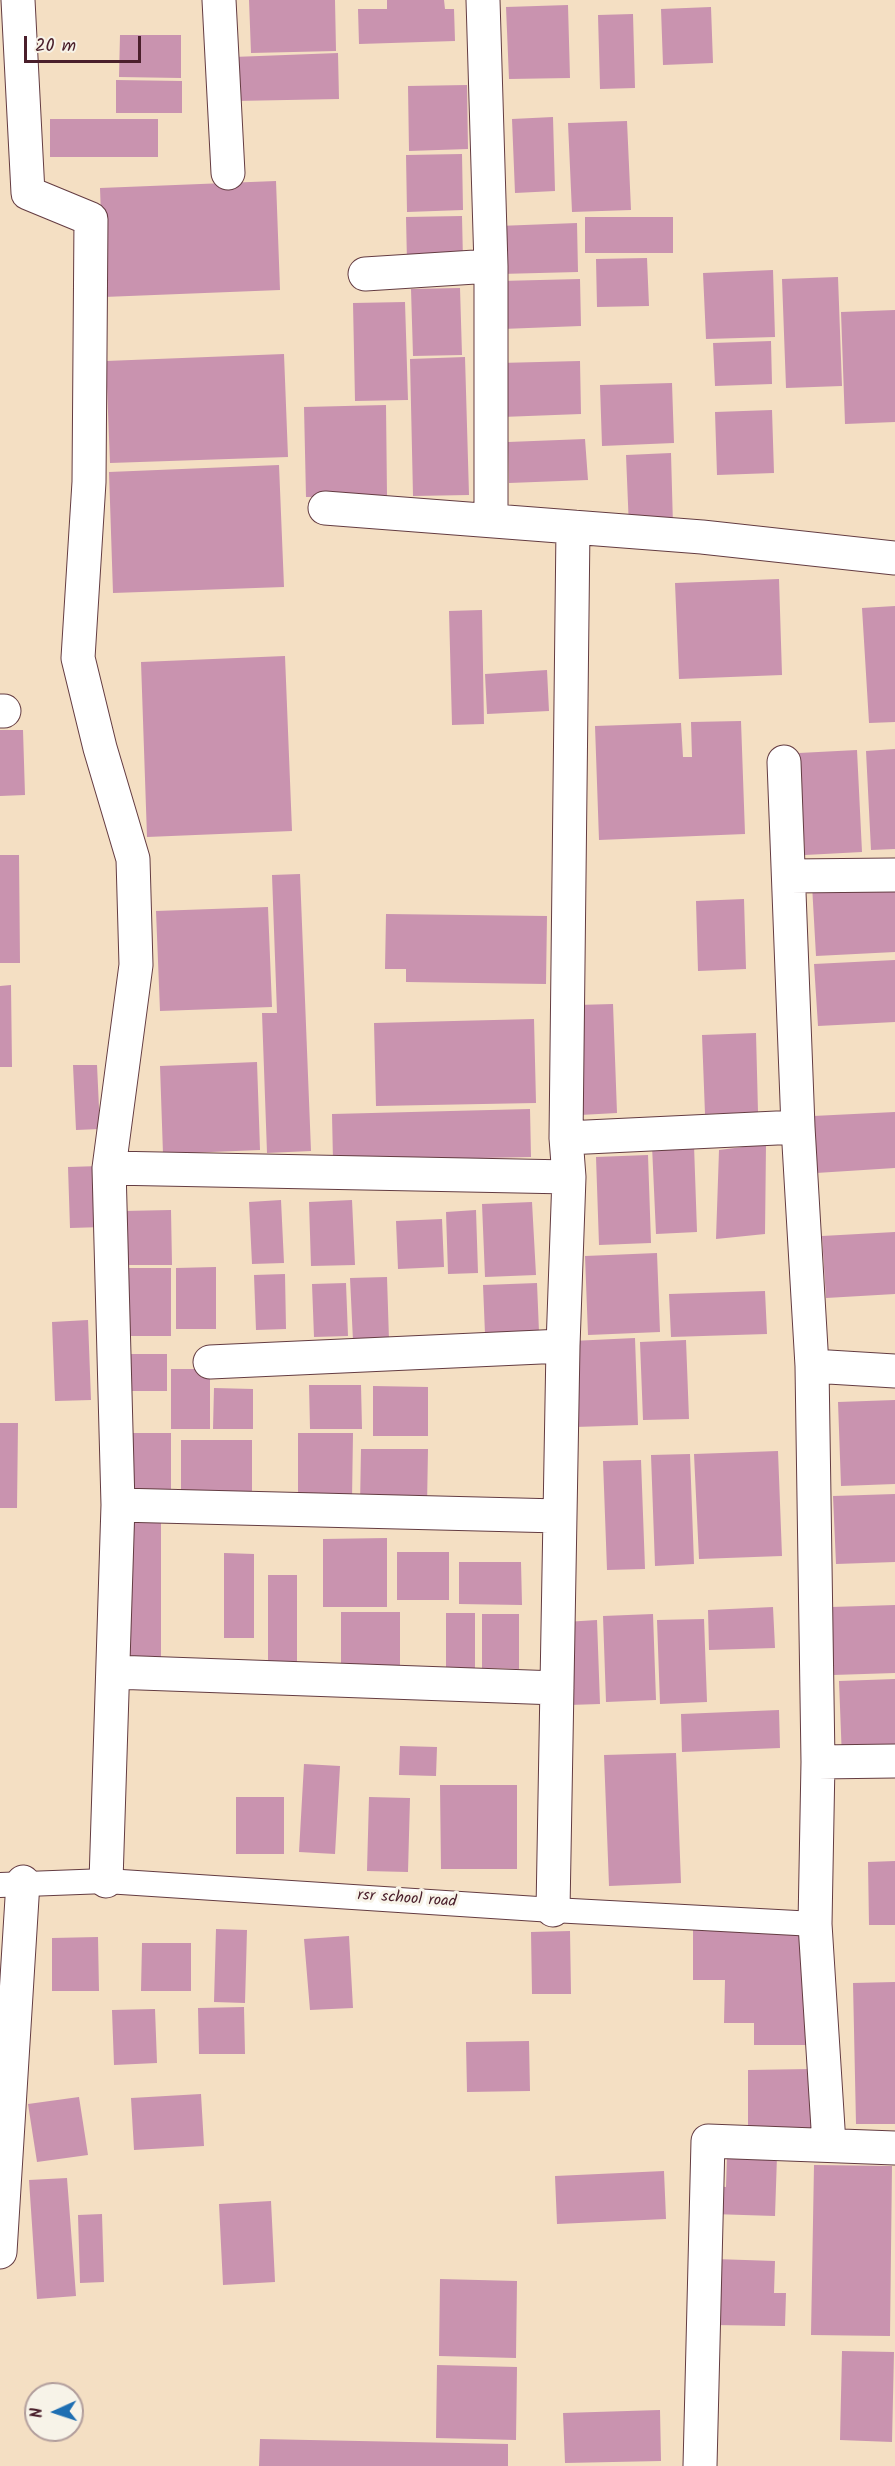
<!DOCTYPE html>
<html>
<head>
<meta charset="utf-8">
<style>
  body { margin:0 }
  #map { position:relative; width:895px; height:2466px; overflow:hidden; background:#f4dfc3; font-family:Kalam,sans-serif }
  canvas { display:block }
  .north { position:absolute; left:24px; top:2382px; width:60px; height:60px; box-sizing:border-box; background:#f7f3e8; border:2px solid #b29e9c; border-radius:50%; rotate:267deg; font-size:16px; font-weight:700; line-height:24px; text-align:center; color:#4a1f2b }
  .north::after { content:''; display:block; margin:auto; width:21px; height:27px; background:#1f6fb2; clip-path:polygon(50% 0,100% 100%,50% 72%,0 100%) }
  .scale { position:absolute; left:24px; top:36px; width:117px; height:27px; box-sizing:border-box; border:3px solid #4a1f2b; border-top:0; padding-left:8px; font-size:18px; line-height:21px; white-space:nowrap; color:#4a1f2b; -webkit-text-stroke:4px #f7f3e8; paint-order:stroke }
</style>
</head>
<body>
<div id="map">
<canvas width="895" height="2466"></canvas>
<div class="north">N</div>
<div class="scale">20 m</div>
</div>
<script>
const context = document.querySelector('canvas').getContext('2d');
context.lineJoin = 'round';
function fill(path, color) {
  context.fillStyle = color;
  context.fill(path, 'evenodd');
}
function stroke(path, color, width, dash) {
  context.strokeStyle = color;
  context.lineWidth = width;
  context.lineCap = dash ? 'butt' : 'round';
  context.setLineDash(dash || []);
  context.stroke(path);
}
function drawText(font, color, halo, rows, align = 'center') {
  context.font = font + ' Kalam,sans-serif';
  context.lineWidth = 6;
  context.setLineDash([]);
  context.textBaseline = 'middle';
  context.strokeStyle = halo;
  context.fillStyle = color;
  for (const [text, x, y, turn = 0] of rows) {
    context.save();
    context.translate(x, y);
    context.rotate((+turn || 0) * Math.PI / 180);
    context.textAlign = isNaN(turn) ? turn : align;
    if (halo) context.strokeText(text, 0, 0);
    context.fillText(text, 0, 0);
    context.restore();
  }
}
fill(new Path2D(`
  M249,0H335L336,51L251,53Z
  M387,0H444L445,9H454L455,41L359,44L358,9H387Z
  M568,5L570,78L509,79L506,7Z
  M711,7L713,63L663,65L661,9Z
  M633,14L635,88L600,89L598,15Z
  M120,35H181V78L119,77Z
  M338,53L339,99L235,101L233,57Z
  M116,80L182,81V113H116Z
  M467,85L468,149L409,151L408,86Z
  M553,117L555,191L515,193L512,119Z
  M50,119H158V157H50Z
  M627,121L631,210L572,212L568,123Z
  M462,154L463,210L407,212L406,155Z
  M276,181L280,290L104,297L100,188Z
  M462,216L463,261L407,262L406,217Z
  M585,217H673V253H585Z
  M577,223L578,272L500,274L498,226Z
  M647,258L649,306L597,307L596,259Z
  M773,270L775,337L706,339L703,273Z
  M838,277L842,386L786,388L782,279Z
  M580,279L581,326L502,329L500,281Z
  M460,288L462,355L413,356L411,289Z
  M405,302L408,400L355,401L353,303Z
  M895,310V422L845,424L841,312Z
  M771,341L772,384L715,386L713,343Z
  M284,354L288,457L110,463L106,361Z
  M465,357L469,495L413,496L410,359Z
  M580,361L581,414L502,417L499,363Z
  M672,383L674,443L602,446L600,385Z
  M386,405L387,496L306,497L304,407Z
  M772,410L774,473L717,475L715,412Z
  M585,439L588,480L509,483L508,442Z
  M671,453L673,526L629,528L626,455Z
  M279,465L284,587L113,593L109,472Z
  M779,579L782,675L679,679L675,583Z
  M895,606V722L869,723L862,608Z
  M482,610L484,724L452,725L449,611Z
  M285,656L292,831L147,837L141,662Z
  M547,670L549,711L487,714L485,674Z
  M741,721L745,834L599,840L595,726L681,723L683,757H692L691,722Z
  M0,730H23L25,795L0,796Z
  M895,749V849L871,850L866,751Z
  M857,750L862,852L805,855L799,753Z
  M0,855H19L20,963H0Z
  M300,874L311,1151L267,1153L262,1013H277L272,875Z
  M895,880V952L816,956L812,885Z
  M744,899L746,969L698,971L696,901Z
  M268,907L272,1007L160,1011L156,911Z
  M386,914L547,916L546,984L406,982V969H385Z
  M895,960V1022L818,1026L814,964Z
  M11,985L12,1067H0V986Z
  M613,1004L617,1113L580,1115L577,1005Z
  M534,1019L536,1103L376,1106L374,1023Z
  M756,1033L758,1112L705,1114L702,1035Z
  M257,1062L260,1150L163,1154L160,1066Z
  M73,1065H97L100,1129L76,1130Z
  M530,1109L531,1157L333,1161L332,1114Z
  M895,1112V1168L816,1173L813,1116Z
  M766,1144L765,1234L716,1239L719,1150Z
  M694,1145L697,1232L656,1234L652,1146Z
  M648,1155L651,1243L599,1245L596,1157Z
  M100,1166L103,1227L70,1228L68,1167Z
  M281,1200L284,1263L252,1264L249,1202Z
  M352,1200L355,1265L311,1266L309,1202Z
  M532,1202L536,1275L485,1277L482,1204Z
  M171,1210L172,1265H124L123,1211Z
  M476,1210L478,1273L448,1274L446,1212Z
  M442,1219L444,1267L398,1269L396,1221Z
  M895,1232V1294L826,1298L822,1236Z
  M657,1253L660,1332L588,1335L585,1256Z
  M216,1267V1329H176V1268Z
  M120,1268H171V1336H121Z
  M285,1274L286,1329L256,1330L254,1275Z
  M387,1277L389,1340L353,1341L350,1278Z
  M346,1283L348,1336L314,1337L312,1284Z
  M537,1283L539,1332L485,1334L483,1285Z
  M765,1291L767,1334L671,1337L669,1294Z
  M88,1320L91,1400L55,1401L52,1322Z
  M635,1338L638,1425L575,1427L572,1341Z
  M686,1340L689,1419L643,1420L640,1342Z
  M122,1354H167V1391H122Z
  M171,1369H210V1429H171Z
  M309,1385H361L362,1429H310Z
  M373,1386L428,1387V1436H373Z
  M214,1388L253,1389V1429H213Z
  M895,1400V1484L841,1486L838,1402Z
  M0,1423H18L17,1508H0Z
  M128,1433H171V1491H128Z
  M298,1433H353L352,1500H298Z
  M181,1440H252V1502H181Z
  M361,1449H428L427,1506H360Z
  M778,1451L782,1556L699,1559L694,1454Z
  M690,1454L694,1564L655,1566L651,1455Z
  M641,1460L645,1569L607,1570L603,1461Z
  M895,1494V1562L836,1564L833,1496Z
  M118,1517H161V1658H118Z
  M387,1538V1607H323V1539Z
  M397,1552H449V1600H397Z
  M224,1553L254,1554V1638H224Z
  M459,1562H521L522,1605L459,1604Z
  M268,1575H297V1663H268Z
  M895,1605V1673L833,1675L831,1607Z
  M773,1607L775,1648L709,1650L708,1610Z
  M341,1612H400V1666H341Z
  M446,1613H475V1672H446Z
  M482,1614H519V1669L482,1668Z
  M653,1614L656,1700L606,1702L603,1616Z
  M704,1619L707,1702L660,1704L657,1620Z
  M597,1620L600,1704L569,1705L565,1622Z
  M895,1679V1757L842,1759L839,1681Z
  M779,1710L780,1748L682,1752L681,1714Z
  M400,1746L437,1747L436,1776L399,1775Z
  M676,1753L681,1883L609,1886L604,1755Z
  M304,1764L340,1766L335,1854L299,1852Z
  M440,1785H517V1869H441Z
  M236,1797H284V1854H236Z
  M369,1797L410,1798L408,1872L367,1871Z
  M895,1861V1925H869L868,1862Z
  M216,1929L247,1930L245,2003L214,2002Z
  M693,1930L809,1931V2045H754V2023H724L725,1980H693Z
  M570,1931L571,1994H532L531,1932Z
  M349,1936L353,2008L310,2010L304,1939Z
  M98,1937L99,1991H52V1938Z
  M142,1943H191V1991H141Z
  M895,1982V2124H856L853,1983Z
  M244,2007L245,2054H199L198,2008Z
  M155,2009L157,2063L114,2065L112,2010Z
  M529,2041L530,2091L467,2092L466,2042Z
  M811,2069V2133H748V2070Z
  M201,2094L204,2146L134,2150L131,2098Z
  M79,2097L88,2155L37,2162L28,2104Z
  M727,2155L777,2156L775,2216L712,2214V2186L726,2187Z
  M814,2165L892,2166L890,2336L811,2335Z
  M664,2171L666,2219L557,2224L555,2176Z
  M67,2178L76,2296L37,2299L29,2180Z
  M271,2201L275,2282L223,2285L219,2204Z
  M102,2214L104,2282L80,2283L78,2215Z
  M715,2259L775,2261L774,2293H786L785,2326L713,2325Z
  M440,2279L517,2281L516,2358L439,2356Z
  M842,2351L894,2352L892,2442L840,2440Z
  M437,2365L517,2367L516,2440L436,2438Z
  M660,2410L661,2461L565,2463L563,2413Z
  M260,2439L508,2444V2466H259Z`), '#c993af');
const lane = new Path2D(`
  M0,1885L106,1881L553,1910L815,1924`);
const street = new Path2D(`
  M18,0L28,193L91,219L89,482L78,658L100,748L133,859L136,965L109,1168L118,1505L106,1881
  M219,0L228,173
  M483,0L491,266V520
  M365,274L491,266
  M325,508L702,537L895,558
  M0,711H4
  M784,762L798,1127L812,1366L818,1762L815,1924L829,2144
  M790,876L895,875
  M566,1138L798,1127
  M109,1168L569,1177
  M210,1362L563,1346
  M812,1366L895,1371
  M118,1505L559,1516
  M113,1672L557,1688
  M818,1762L895,1761
  M553,1910L563,1346L569,1177L566,1138L573,527
  M0,2252L23,1882
  M700,2466L708,2141L895,2148`);
stroke(lane, '#643c42', 26);
stroke(street, '#643c42', 35);
stroke(lane, '#fff', 24);
stroke(street, '#fff', 33);
drawText('16px', '#4a1f2b', '#f7f3e8', [
  ["rsr school road",407,1900,4]
]);
</script>
</body>
</html>
